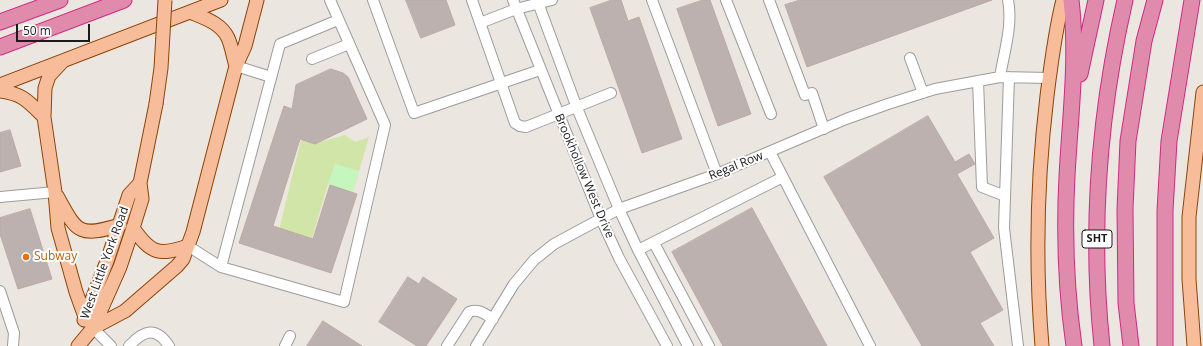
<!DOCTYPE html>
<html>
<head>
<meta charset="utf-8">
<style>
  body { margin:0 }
  #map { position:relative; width:1203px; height:346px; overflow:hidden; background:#ece6e1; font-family:"Open Sans",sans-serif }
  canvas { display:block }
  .scale { position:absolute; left:16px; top:24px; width:74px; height:18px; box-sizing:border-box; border:2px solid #1b1b1b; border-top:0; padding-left:5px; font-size:12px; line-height:14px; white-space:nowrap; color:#1b1b1b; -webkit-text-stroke:3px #fff; paint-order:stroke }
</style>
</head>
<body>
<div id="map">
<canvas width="1203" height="346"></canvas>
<div class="scale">50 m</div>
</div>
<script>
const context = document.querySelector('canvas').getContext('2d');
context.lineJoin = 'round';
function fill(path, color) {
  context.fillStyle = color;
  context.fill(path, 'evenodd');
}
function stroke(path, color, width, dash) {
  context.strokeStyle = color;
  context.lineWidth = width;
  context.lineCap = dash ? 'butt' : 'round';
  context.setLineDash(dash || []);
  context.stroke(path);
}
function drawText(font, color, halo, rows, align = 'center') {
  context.font = font + ' "Open Sans",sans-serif';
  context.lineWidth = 4;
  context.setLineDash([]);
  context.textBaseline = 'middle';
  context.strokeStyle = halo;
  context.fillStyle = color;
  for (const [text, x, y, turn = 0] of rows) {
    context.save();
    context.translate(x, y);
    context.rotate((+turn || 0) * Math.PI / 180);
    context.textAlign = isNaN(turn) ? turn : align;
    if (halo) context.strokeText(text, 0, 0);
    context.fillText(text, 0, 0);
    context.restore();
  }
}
fill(new Path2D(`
  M345,135L355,142L369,137L353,192L328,184L312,238L279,230L302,136L317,143Z`), '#d2e5a8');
fill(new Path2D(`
  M335,164L359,171L353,192L328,184Z`), '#c5f6be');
const building = new Path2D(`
  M406,0H446L455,25L421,38Z
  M612,0H621L628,21L639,17L682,139L642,153L590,8Z
  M703,0H710L751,114L718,126L677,9Z
  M800,0H992L807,67L785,5Z
  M331,69L343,73L348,77L367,119L315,144L300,139L273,226L313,239L330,185L357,194L331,273L239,243L284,106L292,109L296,85Z
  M928,116L955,162L969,154L975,164L957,174L994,238L970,252L1003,310L980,323L994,346H922L824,177Z
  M10,130L21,166L0,172V133Z
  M752,208L827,346H723L672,252Z
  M30,209L52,279L18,289L0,234V218Z
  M408,277L419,284L423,277L457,299L426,346H417L379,322Z
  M323,321L362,346H307Z`);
fill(building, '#bcb1ae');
stroke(building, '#bdaaa4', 1);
const minor = new Path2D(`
  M373,0L414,113L540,70
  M472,0L515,123L520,126L526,127L611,93
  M513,0L601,219L619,258L667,346
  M537,0L577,108L619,209L638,250L688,346
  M652,0L717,174
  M726,0L771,114
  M769,0L805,95L812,93L824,129
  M480,23L516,9L552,0
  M910,58L923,93
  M312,59L349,44
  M236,66L271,77
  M1000,77C1004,52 1013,25 1008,0
  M1009,77L1004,228L1018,346
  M978,81L982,187L1005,196
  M770,152L870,346
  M0,197L55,192
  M654,243L709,346
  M188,246L221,267L344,302L385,125L330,0
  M638,250L783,177
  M221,267L280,44L338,20
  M0,291L14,333L13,346
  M93,328L111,346
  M129,346C144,330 156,326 169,346
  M285,346L290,336
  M447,346L469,312C478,308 485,314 493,319
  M476,346L514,284L534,260L554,244L619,209L717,174L846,119L888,104L935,89L1000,77L1049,78`);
const major = new Path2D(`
  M190,12C204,18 221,23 228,38C232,47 233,57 236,66
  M63,61L49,76L45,88L44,117L55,192L58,228L76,292L85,317
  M0,85L221,0
  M0,91C23,94 28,101 44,117
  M57,196C77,232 78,238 120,225
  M133,228C151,254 159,256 188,246
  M84,320L107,261L129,195L140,183
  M93,328L125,311L177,266L183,259L193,232L236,66L245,46L257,0
  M78,346L93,328L120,267L133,228L142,199L140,183L156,104
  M1042,346C1035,262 1037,179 1047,96C1051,64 1055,31 1063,0
  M1194,346L1189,279V217L1203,92`);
const highway = new Path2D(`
  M1071,0C1078,58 1070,118 1067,176C1064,233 1066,290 1074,346
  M0,22L60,0
  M0,47L124,0
  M1080,74L1096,0
  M1102,346C1090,231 1099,113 1125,0
  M1131,346L1126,303L1125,209L1128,141L1144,41L1155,0
  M1165,346V211L1169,141L1192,0`);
stroke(minor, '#9c9c9c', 12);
stroke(major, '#8b4407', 15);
stroke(highway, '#cc2b83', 17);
stroke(minor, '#fff', 10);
stroke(major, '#f7bd9b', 13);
stroke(highway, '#e18bac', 15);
const majorBridge = new Path2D(`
  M156,104L161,68L165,0`);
stroke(majorBridge, '#8b4407', 15, []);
stroke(majorBridge, '#f7bd9b', 13);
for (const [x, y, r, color] of [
  [26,257,4,"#e8710a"]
]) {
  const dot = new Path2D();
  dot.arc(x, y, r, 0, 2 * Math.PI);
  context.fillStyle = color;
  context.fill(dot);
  stroke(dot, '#fff', 1.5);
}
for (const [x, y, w] of [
  [1097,239,30]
]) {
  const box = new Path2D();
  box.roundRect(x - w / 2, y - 9, w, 18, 3);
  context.fillStyle = '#fff';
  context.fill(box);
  stroke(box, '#1b1b1b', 1);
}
drawText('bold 11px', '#1b1b1b', null, [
  ["SHT",1097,239]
]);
drawText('12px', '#1b1b1b', '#fff', [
  ["Regal Row",736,166,-22],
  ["Brookhollow West Drive",584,176,67],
  ["West Little York Road",105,263,-70]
]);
drawText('12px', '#c56008', '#fff', [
  ["Subway",34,257]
], 'left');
</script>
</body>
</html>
